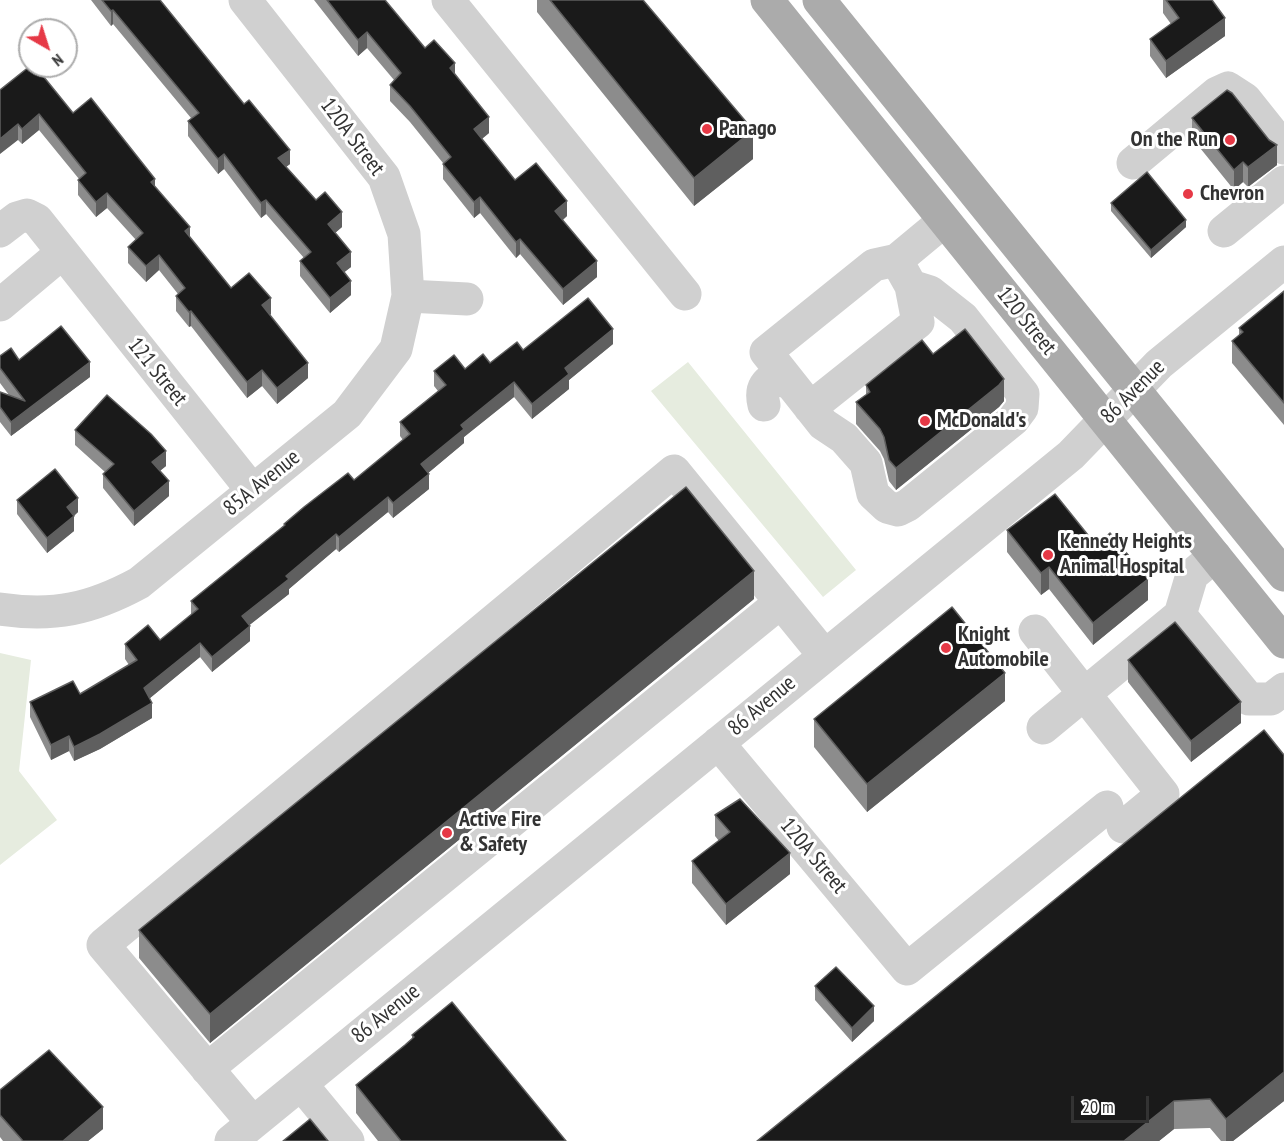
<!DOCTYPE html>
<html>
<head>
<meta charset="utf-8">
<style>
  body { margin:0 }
  #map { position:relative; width:1284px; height:1141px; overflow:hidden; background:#fff; font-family:"PT Sans Narrow",sans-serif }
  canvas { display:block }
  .north { position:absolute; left:18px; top:18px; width:60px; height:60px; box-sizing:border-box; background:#fff; border:2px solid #adadad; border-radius:50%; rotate:141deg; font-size:16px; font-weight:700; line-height:24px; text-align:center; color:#333 }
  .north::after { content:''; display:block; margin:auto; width:21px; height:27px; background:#e63946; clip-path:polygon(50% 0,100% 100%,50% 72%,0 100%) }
  .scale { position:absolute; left:1071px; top:1096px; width:78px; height:27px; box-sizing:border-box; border:3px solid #333; border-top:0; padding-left:8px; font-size:18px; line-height:21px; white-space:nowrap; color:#333; -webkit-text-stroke:4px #fff; paint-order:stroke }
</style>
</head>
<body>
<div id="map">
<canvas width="1284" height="1141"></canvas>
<div class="north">N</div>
<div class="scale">20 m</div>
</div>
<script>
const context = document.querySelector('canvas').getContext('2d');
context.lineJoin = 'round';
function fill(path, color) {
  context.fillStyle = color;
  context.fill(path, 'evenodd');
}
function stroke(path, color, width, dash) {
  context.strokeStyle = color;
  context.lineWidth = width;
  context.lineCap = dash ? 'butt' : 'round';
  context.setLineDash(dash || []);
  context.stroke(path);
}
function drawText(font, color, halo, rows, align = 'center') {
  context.font = font + ' "PT Sans Narrow",sans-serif';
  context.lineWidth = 6;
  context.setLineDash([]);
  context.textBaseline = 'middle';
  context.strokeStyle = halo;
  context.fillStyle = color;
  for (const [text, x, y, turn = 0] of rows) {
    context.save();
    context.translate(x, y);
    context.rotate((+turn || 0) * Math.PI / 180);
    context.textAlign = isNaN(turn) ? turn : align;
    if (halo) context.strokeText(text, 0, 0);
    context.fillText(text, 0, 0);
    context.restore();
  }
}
fill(new Path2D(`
  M688,362L856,570L823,597L651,391Z
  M0,653L31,660L19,771L57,820L0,865Z`), '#e6ecdf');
stroke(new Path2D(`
  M448,0L685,294
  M1133,163L1217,93L1228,88L1245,99L1284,148
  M0,231L17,218L27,215L37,220L252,490
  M1224,231L1284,182
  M911,286L930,292L963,318L1023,394L1022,408L1013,420L908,505L898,510L887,507L873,494L866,463L844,438L823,424L766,352L874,265L897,260L944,221
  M408,296L467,299
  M0,305L62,253
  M764,405C761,393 763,384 774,378L790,383
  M810,408L918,322L911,286L902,270
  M1215,556L1192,575L1180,615L1249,699H1271L1284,689
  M0,609C54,617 91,609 139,583L347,414L396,349L408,296L404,234L384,177L245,0
  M1035,631L1163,794L1123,827
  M1043,728L1180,615
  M718,743L907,969L1107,807
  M207,1069L781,602
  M301,1084L348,1141
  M253,1123L103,945L674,471L824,655
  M231,1141L1071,455L1159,364L1284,262`), '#d0d0d0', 33);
stroke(new Path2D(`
  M767,0L1284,642
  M819,0L1284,575`), '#ababab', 33);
fill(new Path2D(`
  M91,0H160L290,164L286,167L316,200L342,227L335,233L351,267L344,272L351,295L330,313L300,276V261L304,258L266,214L261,218L224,169L218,174L188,136V121L191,118L113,24L111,26Z
  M314,0H385L425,48L455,75L489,133L482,139L515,180L567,216L563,220L597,277L563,305L520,254L516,258L480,213L474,218L443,179V163L410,122L390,101V85L394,80L367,48L358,56Z
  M537,0H643L753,159L694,206L537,12Z
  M1163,0H1212L1225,36L1166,78L1150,56V39L1171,24L1163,13Z
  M0,90L73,113L155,187L190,238L231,288L271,314L270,315L308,378L277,404L262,386L247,398L191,326L189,327L176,311V296L178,294L159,270L146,282L128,263V247L136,240L107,208L96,217L78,195V180L79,179L39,130L22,144L18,140Z
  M1192,118L1277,165L1248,187L1243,182L1234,190L1192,138Z
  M1111,203L1186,227L1151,258L1111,211Z
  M1284,291V425L1232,363V341L1239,336V328Z
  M613,344L569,380V389L532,419L514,397L464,437V443L428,473L429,489L393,518L388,512L339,552L336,549L289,589V594L249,625L250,641L212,672L200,657L150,698L152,718L100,749L74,761L69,751L51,760L30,717V702L80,694L129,665L125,659V644L160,640L191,615V601L284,526V524L354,480L403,440L400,436V422L438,391L434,386V371L465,369L490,363L523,350Z
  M933,354L1004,401L999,407L896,490L889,481L884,459L880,451L856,424V402L866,395V385Z
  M0,356L19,360L90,377L11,436L0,422V392L9,395L0,383Z
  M75,430L166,466L160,471L169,496L134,526L103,488V474L105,472L75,445Z
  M17,500L78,512L74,516V531L47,553L17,514Z
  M1007,530L1096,545L1148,600L1093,645L1049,589L1041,595L1007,552Z
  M754,599L210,1043L139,958V930Z
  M1128,660L1241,723L1191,762L1128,682Z
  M1005,701L867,812L814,747V719Z
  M1284,755V1101L1233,1141H1221L1210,1128L1174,1129L1159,1141H757Z
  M715,815L790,874L726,925L692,883V861L719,841L715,836Z
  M815,986L874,1021L852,1042L815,1000Z
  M412,1035L566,1141H378L356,1113V1085L412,1039Z
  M0,1090L103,1129L88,1141H3L0,1137Z`), '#8c8c8c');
fill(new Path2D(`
  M113,10V24L111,26V11Z
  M1225,18V36L1166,78V61Z
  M367,32V48L358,56V40Z
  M455,63V79L450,68Z
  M39,114V130L22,144V129Z
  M489,117V133L474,145V129Z
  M18,124V140L0,154V139Z
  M753,130V159L694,206V178Z
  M1277,145V165L1248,187V167Z
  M290,150V164L278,173V158Z
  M224,154V169L218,174V159Z
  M1243,162V182L1234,190V170Z
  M155,179V195L151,182Z
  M107,193V208L96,217V202Z
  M480,197V213L474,218V202Z
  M266,200V214L261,218V203Z
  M567,201V216L555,226V211Z
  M342,212V227L328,239V224Z
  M1186,220V227L1151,258V250Z
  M190,227V242L185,231Z
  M520,239V254L516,258V242Z
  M351,252V267L337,278V263Z
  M159,255V270L146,282V266Z
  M597,261V277L563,305V289Z
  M351,281V295L330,313V298Z
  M271,298V314L262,321V305Z
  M191,311V326L189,327V312Z
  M613,329V344L569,380V389L532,419V404L565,368Z
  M90,362V377L11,436V422Z
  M308,363V378L277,404V388Z
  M262,370V386L247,398V382Z
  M1004,379V401L999,407L896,490V468Z
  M514,382V397L464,437V443L421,479V464L461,425Z
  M166,451V466L152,477V462Z
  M429,474V489L393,518V503Z
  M169,481V496L134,526V511Z
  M388,497V512L339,552V537Z
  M78,498V512L67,522V507Z
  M74,516V531L47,553V538Z
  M336,534V549L289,589V594L242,631V616L286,576Z
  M1049,567V589L1041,595V573Z
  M754,571V599L210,1043V1014Z
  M1148,579V600L1093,645V623Z
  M250,626V641L212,672V657Z
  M200,643V657L144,703V688Z
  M1005,673V701L867,812V784Z
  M1241,702V723L1191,762V741Z
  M152,703V718L100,749L74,761V747Z
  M69,736V751L51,760V745Z
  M790,853V874L726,925V904Z
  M874,1006V1021L852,1042V1028Z
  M1284,1072V1101L1233,1141H1226V1119Z
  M1174,1101V1129L1159,1141H1124Z
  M103,1107V1129L88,1141H63Z`), '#5f5f5f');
const building = new Path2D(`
  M102,0H160L244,104L249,100L290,150L278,158L316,200L325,192L342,212L328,224L351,252L337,263L351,281L330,298L300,261L311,252L266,200L261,203L224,154L218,159L188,121L199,113L113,10L111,11Z
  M327,0H385L425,48L434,40L455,63L450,68L489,117L474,129L515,180L536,163L567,201L555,211L597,261L563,289L520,239L516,242L480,197L474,202L443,164L451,157L410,106L390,85L401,73L367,32L358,40Z
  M550,0H643L753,130L694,178Z
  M1166,0H1212L1225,18L1166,61L1150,39L1179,18Z
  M30,66H35L73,113L91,98L155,179L151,182L190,227L185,231L231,288L249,273L271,298L262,305L308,363L277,388L262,370L247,382L191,311L189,312L176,296L185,288L159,255L146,266L128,247L143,233L107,193L96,202L78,180L86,173L39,114L22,129L18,124L0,139V90Z
  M1227,90L1232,93L1269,140L1277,145L1248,167L1243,162L1234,170L1192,118Z
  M1147,172L1186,220L1151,250L1111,203Z
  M1284,291V403L1232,341L1243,332L1239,328Z
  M588,298L613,329L565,368L569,374L532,404L514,382L461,425L464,429L421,464L429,474L393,503L388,497L339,537L336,534L286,576L289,579L242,616L250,626L212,657L200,643L144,688L152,703L100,734L74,747L69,736L51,745L30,702L73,681L80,694L137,660L125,644L148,625L160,640L198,609L191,601L285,525L284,524L304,507L348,473L354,480L410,434L400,422L446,385L434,371L454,355L465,369L483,354L490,363L517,342L523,350Z
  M61,326L90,362L11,422L0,407V392L25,401L0,368V356L11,348L19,360Z
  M965,329L1004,379L999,385L896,468L889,460L884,437L880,429L856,402L870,392L866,385L922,340L933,354Z
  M107,395L151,434L166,451L152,462L169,481L134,511L103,474L114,464L75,430Z
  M55,469L78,498L67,507L74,516L47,538L17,500Z
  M686,487L754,571L210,1014L139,930Z
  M1055,494L1096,545L1110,533L1148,579L1093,623L1049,567L1041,573L1007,530Z
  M952,607L1005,673L867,784L814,719Z
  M1175,622L1241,702L1191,741L1128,660Z
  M1264,730L1284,755V1072L1226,1119L1210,1099L1174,1101L1124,1141H757Z
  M740,799L790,853L726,904L692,861L730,832L715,815Z
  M836,967L874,1006L852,1028L815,986Z
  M452,1002L566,1141H401L356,1085L405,1045L414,1037L412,1035Z
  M49,1050L103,1107L63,1141H23L0,1115V1090Z
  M310,1119L328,1141H283Z`);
fill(building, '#1a1a1a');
stroke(building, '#5f5f5f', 1.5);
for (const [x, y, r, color] of [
  [707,129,6,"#e63946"],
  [1230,140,6,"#e63946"],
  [1188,194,6,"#e63946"],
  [925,421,6,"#e63946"],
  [1048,555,6,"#e63946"],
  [946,648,6,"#e63946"],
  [447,833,6,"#e63946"]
]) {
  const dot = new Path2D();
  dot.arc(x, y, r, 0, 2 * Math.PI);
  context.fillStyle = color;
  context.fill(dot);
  stroke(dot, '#fff', 2);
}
drawText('bold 22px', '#333', '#fff', [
  ["Panago",719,129],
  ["On the Run",1218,140,"right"],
  ["Chevron",1200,194],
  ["McDonald's",937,421],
  ["Kennedy Heights",1060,542],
  ["Animal Hospital",1060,567],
  ["Knight",958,635],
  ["Automobile",958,660],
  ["Active Fire",459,820],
  ["& Safety",459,845]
], 'left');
drawText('22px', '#333', '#fff', [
  ["120A Street",352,137,53],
  ["120 Street",1026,321,51],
  ["121 Street",157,372,51],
  ["86 Avenue",1133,392,-45],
  ["85A Avenue",262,483,-39],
  ["86 Avenue",762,706,-40],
  ["120A Street",813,856,50],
  ["86 Avenue",386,1014,-39]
]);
</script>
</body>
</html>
